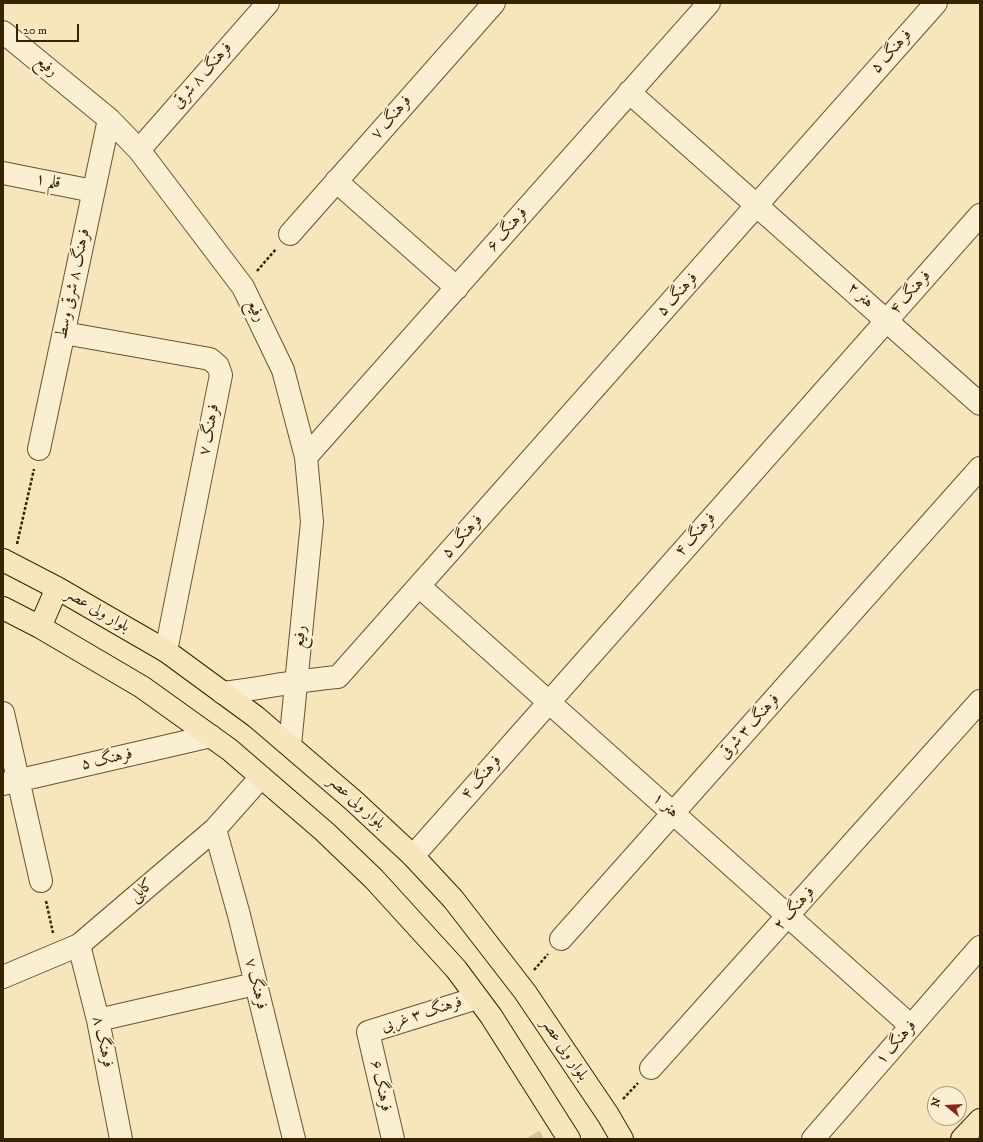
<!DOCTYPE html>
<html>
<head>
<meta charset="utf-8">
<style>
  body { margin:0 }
  #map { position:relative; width:983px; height:1142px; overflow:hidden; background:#f7e6bc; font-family:"IM FELL DW Pica",serif }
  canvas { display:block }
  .frame { position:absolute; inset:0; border:4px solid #382301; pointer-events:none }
  .north { position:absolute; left:927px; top:1086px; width:40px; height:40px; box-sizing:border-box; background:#faefd3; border:1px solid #ac9d7f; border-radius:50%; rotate:288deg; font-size:11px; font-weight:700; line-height:16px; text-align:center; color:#382301 }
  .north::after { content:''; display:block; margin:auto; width:14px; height:18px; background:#8f2418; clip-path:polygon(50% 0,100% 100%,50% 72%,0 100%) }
  .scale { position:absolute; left:16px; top:24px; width:63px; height:18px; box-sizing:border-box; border:2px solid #382301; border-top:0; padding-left:5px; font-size:12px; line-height:14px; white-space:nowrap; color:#382301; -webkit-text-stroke:3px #faefd3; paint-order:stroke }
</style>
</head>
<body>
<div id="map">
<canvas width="983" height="1142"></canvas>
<div class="frame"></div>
<div class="north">N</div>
<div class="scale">20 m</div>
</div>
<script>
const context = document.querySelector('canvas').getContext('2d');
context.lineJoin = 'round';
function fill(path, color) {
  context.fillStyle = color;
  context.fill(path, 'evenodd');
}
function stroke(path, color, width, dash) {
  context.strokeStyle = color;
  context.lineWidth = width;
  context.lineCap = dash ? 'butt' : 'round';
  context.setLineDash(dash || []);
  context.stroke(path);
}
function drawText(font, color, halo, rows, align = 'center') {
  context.font = font + ' "IM FELL DW Pica",Amiri,serif';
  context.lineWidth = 4;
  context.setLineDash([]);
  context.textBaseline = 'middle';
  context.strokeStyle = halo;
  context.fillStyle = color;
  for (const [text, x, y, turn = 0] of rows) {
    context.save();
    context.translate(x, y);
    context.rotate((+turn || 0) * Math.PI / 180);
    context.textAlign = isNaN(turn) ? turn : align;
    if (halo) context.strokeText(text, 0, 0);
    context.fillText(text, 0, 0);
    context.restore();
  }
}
fill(new Path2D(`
  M540,1131L544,1139H525L539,1131Z`), '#d7c59c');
const minor = new Path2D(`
  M3,32L109,119L139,150L243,287L283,370L306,457L312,522L290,745
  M629,92L980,404
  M139,150L268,3
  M3,173L93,191
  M336,181L457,288
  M290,234L494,3
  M64,333L210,359L218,366L221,375L166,651
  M39,449L109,119
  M306,457L709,3
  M419,586L911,1026
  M223,693C262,688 300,680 338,677L936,3
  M3,713L41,881
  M3,784L211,736
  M215,829L239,915L294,1139
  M413,856L980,215
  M561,939L980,468
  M79,945L98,1020L121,1139
  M3,977L79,945L215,829L261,777
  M98,1020L255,984
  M651,1068L980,701
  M393,1139L368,1032L477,998
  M813,1139L980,947`);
const major = new Path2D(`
  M3,560L57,588L166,651L256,717L354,801L413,856L453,899L525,992L608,1115L622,1139
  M3,608L40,627L142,687L230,750L325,832L374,879L456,969L491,1016L569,1139
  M40,627L57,588
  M962,1139L980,1120`);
stroke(minor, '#685430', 24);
stroke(major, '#382301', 24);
stroke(new Path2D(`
  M257,271L276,249
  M17,544L34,469
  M46,901L53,933
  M534,970L548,954
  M623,1099L638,1083`), '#382301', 2.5, [3, 2]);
stroke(minor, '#faefd3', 22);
stroke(major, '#f7e6bc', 22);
drawText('16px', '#382301', '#faefd3', [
  ["فرهنگ ۵",892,52,-48],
  ["رفیع",46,67,40],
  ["فرهنگ ۸ شرقی",203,76,-49],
  ["فرهنگ ۷",392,118,-49],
  ["قلم ۱",48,182,11],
  ["فرهنگ ۶",508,230,-49],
  ["فرهنگ ۸ شرقی وسط",74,284,-78],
  ["فرهنگ ۴",911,293,-48],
  ["فرهنگ ۵",678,295,-48],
  ["هنر ۲",860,296,42],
  ["رفیع",255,311,64],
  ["فرهنگ ۷",210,430,-79],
  ["فرهنگ ۴",696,535,-48],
  ["فرهنگ ۵",463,537,-48],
  ["بلوار ولی عصر",97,611,30],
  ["رفیع",301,637,-84],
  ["فرهنگ ۳ شرقی",750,727,-48],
  ["فرهنگ ۵",107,760,-13],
  ["فرهنگ ۴",482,778,-49],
  ["بلوار ولی عصر",356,803,42],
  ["هنر ۱",665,806,42],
  ["کابلی",142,891,-40],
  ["فرهنگ ۲",795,909,-48],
  ["فرهنگ ۷",255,984,76],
  ["فرهنگ ۳ غربی",422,1015,-18],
  ["فرهنگ ۸",102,1042,78],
  ["فرهنگ ۱",897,1043,-49],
  ["بلوار ولی عصر",564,1050,56],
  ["فرهنگ ۶",380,1086,77]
]);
</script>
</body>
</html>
